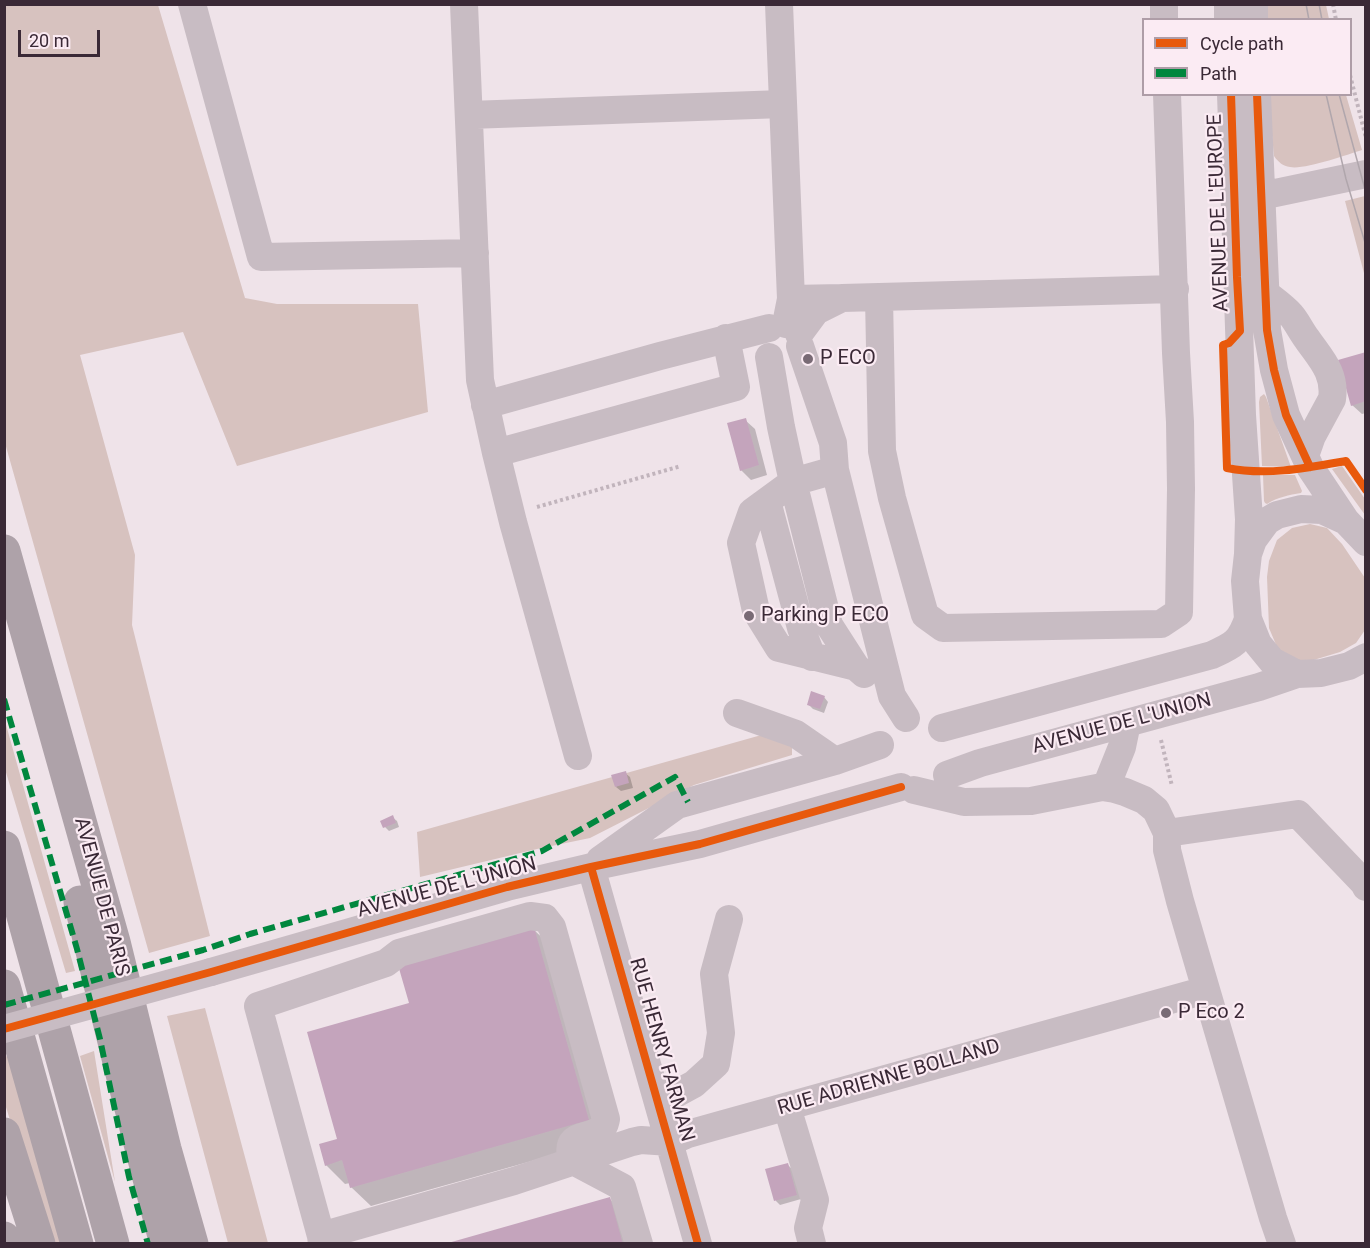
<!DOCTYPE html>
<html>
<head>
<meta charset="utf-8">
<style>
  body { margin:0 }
  #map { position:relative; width:1370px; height:1248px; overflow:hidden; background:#efe3e9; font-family:Roboto,sans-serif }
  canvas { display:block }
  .frame { position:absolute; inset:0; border:6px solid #3a2936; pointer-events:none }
  .legend { position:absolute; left:1142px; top:18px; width:210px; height:78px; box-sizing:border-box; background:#fbebf3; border:2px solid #ae9da7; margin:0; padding:8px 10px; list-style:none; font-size:18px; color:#3a2936 }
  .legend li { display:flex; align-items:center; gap:12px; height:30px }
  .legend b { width:30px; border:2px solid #ae9da7 }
  .scale { position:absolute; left:18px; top:30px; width:82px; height:27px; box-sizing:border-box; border:3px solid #3a2936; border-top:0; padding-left:8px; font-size:18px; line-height:21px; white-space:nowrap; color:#3a2936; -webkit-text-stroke:4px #fbebf3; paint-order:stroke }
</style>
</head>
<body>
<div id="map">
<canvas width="1370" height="1248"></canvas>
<div class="frame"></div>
<ul class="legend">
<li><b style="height:8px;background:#e8590c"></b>Cycle path</li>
<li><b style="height:8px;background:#00873e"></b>Path</li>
</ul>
<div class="scale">20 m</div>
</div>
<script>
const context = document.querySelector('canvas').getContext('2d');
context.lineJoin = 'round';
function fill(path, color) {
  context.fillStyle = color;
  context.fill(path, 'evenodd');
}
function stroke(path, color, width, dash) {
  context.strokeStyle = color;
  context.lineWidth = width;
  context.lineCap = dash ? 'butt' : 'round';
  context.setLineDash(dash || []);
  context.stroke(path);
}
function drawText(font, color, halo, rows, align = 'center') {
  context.font = font + ' Roboto,sans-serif';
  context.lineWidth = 4.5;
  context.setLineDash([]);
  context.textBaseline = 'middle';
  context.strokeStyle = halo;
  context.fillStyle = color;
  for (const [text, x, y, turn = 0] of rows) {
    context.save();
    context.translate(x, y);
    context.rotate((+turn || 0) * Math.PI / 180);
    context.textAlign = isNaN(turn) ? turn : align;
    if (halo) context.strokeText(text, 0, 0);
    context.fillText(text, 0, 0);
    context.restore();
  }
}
fill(new Path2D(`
  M4,5H158L245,298L277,304H418L428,412L237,466L183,332L80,355L135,555L132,625L210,936L149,953L5,443Z
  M1265,5H1326L1329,19H1265Z
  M1268,95H1346L1362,150C1346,155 1304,170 1290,167C1283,166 1278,162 1274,156Z
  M1365,196H1366L1365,277L1345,201Z
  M1264,394L1266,397L1291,467L1262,466L1259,402L1260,397Z
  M1342,466L1365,499V515L1332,469Z
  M1263,475H1295L1302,491L1301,493C1289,495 1278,497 1267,504L1265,503L1264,501Z
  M1310,524L1327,528L1342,544L1365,578V630L1356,643L1340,652L1307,662L1288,657L1277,647L1269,628L1267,577L1269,561L1277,540L1292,528Z
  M4,721H5L75,971L66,973L5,769Z
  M765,734L792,746V755L694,785L590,838L537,849L420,877L417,832Z
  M205,1008L268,1243H228L167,1016Z
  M94,1051L115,1182L80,1056Z
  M8,1056L61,1243H49L5,1104L4,1057Z`), '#d7c2bf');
fill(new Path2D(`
  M1366,354V413L1362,414L1352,405Z
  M745,420L755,429L767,475L751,480L741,470Z
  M824,697L828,702L824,713L813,709L808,704Z
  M625,773L630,777L633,788L621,791L616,787Z
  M392,817L397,821L399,827L389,831L385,827Z
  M533,929L553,948L607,1140L371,1206L351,1187L350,1183L345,1184L326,1165L411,1004Z
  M787,1164L792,1169L801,1199L780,1205L776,1201L767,1170Z
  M610,1199L629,1218L636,1244H451Z`), '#0003');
fill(new Path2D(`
  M1366,352V401L1351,406L1338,360Z
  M746,418L759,465L740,471L727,423Z
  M811,691L825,696L820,709L807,705Z
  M626,771L629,783L615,787L611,775Z
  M393,815L396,823L383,828L380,821Z
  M534,927L589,1120L350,1188L342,1160L325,1166L319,1144L337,1139L307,1032L409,1003L398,965Z
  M788,1163L797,1195L774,1201L765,1169Z
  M610,1197L623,1244H448V1243Z`), '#c4a4bc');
stroke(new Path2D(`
  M1333,4L1336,20
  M1350,75L1366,138
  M537,507L681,466
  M1161,740L1172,786`), '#c1b4bc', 4, [3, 3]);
stroke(new Path2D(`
  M192,4L261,257L475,253
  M464,4L480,380L496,453L513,522L578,756
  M779,4L791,299L786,324
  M1164,4V20
  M1228,4V20
  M1254,4V20
  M1231,94L1242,415L1249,519L1248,554
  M1257,94L1267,330L1274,370L1286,415L1310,467L1346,521
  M469,115L783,104
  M1261,196L1366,174
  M1265,293C1274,300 1284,307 1291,315C1297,322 1301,331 1307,339C1320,358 1336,373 1332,399L1312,436L1305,456
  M879,297L882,451L892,498L925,615L943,628L1161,624L1179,612L1181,489L1180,422L1176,353L1167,94
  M842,298L1175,289
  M791,299L842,298L816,311L799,334
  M800,346L833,443L835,470
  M769,357L781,427L793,482L829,625L856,667L864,674
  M485,405L660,356L769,328
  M496,453L736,387L726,338
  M767,501L801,628L812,657
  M1366,542L1346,521L1322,510L1301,509L1277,515L1267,521L1253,540L1248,554L1245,581L1248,619L1258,644L1272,661L1297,674L1321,673L1349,666L1366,657
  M856,667L779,648L756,611L741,543L752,512L793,482L835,470L892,696L906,718
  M737,713L796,734L835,761
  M942,728L1212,655C1234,645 1240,642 1248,619
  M947,775L980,763L1259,687L1297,674
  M1106,787L1122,747L1127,723
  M914,790L964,802L1031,801L1102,787L1115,789L1125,792L1144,800L1156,810L1167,833
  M600,860L677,805L835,761L880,745
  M591,867L698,1244
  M211,972L507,887L591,867L700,844L901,787
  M659,1103L694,1084L716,1064L721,1033L714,974L729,919
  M787,1107L815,1200L808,1228L812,1244
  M573,1161L622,1187L639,1244
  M321,1236L258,1006L386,963L399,953L530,916L545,918L552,927L606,1119C605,1123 605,1126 602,1128C591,1140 566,1131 571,1156
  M322,1244L321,1236L514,1181L632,1142L641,1140L670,1142L688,1134L720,1125L1206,990
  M1282,1244L1273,1218L1180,901L1167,850V833L1298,814L1364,883L1366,887`), '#c8bcc3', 28);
stroke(new Path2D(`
  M4,551L114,942L165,1149L192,1244
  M4,847L113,1244
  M80,902L120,1066L166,1244
  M4,986L77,1244
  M4,1134L39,1244
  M4,1238L6,1244`), '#aea2a9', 33);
stroke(new Path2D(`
  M1306,4L1309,20
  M1319,4L1322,20
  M1326,94L1346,179L1366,246
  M1339,94L1366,193`), '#b0a6ac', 1.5);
stroke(new Path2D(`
  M4,1029L211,972`), '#c8bcc3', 28);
stroke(new Path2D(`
  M4,699L77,949L100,1039L129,1177L148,1244
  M4,1005L203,950L250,934L542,851L675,777L688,802`), '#00873e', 6, [12, 6]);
stroke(new Path2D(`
  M1231,94L1237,277L1240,331L1229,343L1223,345L1227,468C1267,476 1307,468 1346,461L1366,490
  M1257,94L1267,330L1274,370L1286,415L1310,467
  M591,867L698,1244
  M4,1029L211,972L507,887L591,867L700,844L901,787`), '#e8590c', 8);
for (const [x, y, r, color] of [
  [808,359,6,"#796a75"],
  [749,616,6,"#796a75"],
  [1166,1013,6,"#796a75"]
]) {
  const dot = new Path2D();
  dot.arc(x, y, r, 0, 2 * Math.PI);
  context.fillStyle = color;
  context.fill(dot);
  stroke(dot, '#fbebf3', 2);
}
drawText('20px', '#3a2936', '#fbebf3', [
  ["AVENUE DE L'EUROPE",1219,213,-92],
  ["AVENUE DE L'UNION",1122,724,-15],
  ["AVENUE DE L'UNION",447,888,-15],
  ["AVENUE DE PARIS",101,897,75],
  ["RUE HENRY FARMAN",661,1050,74],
  ["RUE ADRIENNE BOLLAND",889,1078,-16]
]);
drawText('20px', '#3a2936', '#fbebf3', [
  ["P ECO",820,359],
  ["Parking P ECO",761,616],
  ["P Eco 2",1178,1013]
], 'left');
</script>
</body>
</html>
